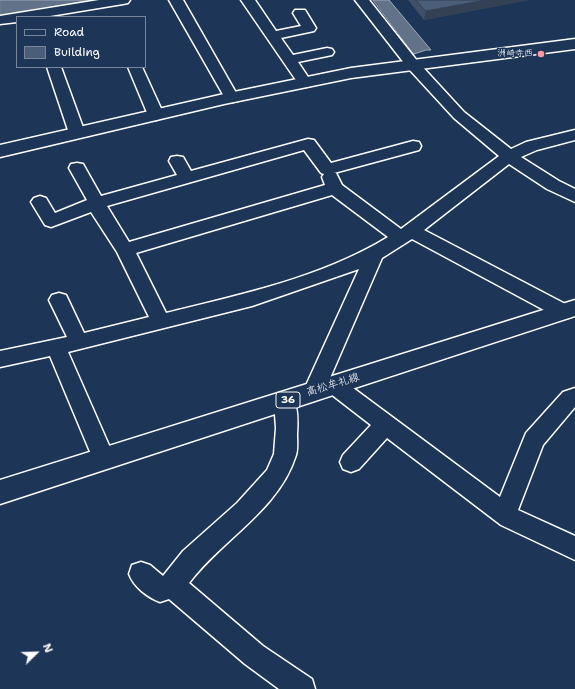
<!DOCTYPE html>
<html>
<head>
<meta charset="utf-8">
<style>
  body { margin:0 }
  #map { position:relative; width:575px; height:689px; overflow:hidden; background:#1d3557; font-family:"Shantell Sans",sans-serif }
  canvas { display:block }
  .legend { position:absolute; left:16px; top:16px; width:130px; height:52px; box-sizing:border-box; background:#1d3557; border:1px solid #77869a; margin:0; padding:5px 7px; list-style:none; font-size:12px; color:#fff }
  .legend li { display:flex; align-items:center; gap:8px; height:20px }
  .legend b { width:20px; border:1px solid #77869a }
  .north { position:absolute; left:16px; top:633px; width:40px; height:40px; -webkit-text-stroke:3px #1d3557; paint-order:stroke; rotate:67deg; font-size:11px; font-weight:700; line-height:16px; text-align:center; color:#fff }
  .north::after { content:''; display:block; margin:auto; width:14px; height:18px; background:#fff; clip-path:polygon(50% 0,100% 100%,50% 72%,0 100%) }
</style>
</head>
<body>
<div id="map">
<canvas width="575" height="689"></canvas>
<ul class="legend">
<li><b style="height:5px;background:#1d3557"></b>Road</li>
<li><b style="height:11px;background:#4a5d79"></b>Building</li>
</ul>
<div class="north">N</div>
</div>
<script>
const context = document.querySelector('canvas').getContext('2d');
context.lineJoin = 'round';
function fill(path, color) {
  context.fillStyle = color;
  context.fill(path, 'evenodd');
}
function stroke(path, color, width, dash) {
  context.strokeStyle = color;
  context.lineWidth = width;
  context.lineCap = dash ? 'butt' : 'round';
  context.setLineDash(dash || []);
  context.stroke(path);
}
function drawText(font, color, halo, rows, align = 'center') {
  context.font = font + ' "Shantell Sans","Klee One",sans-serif';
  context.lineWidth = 3;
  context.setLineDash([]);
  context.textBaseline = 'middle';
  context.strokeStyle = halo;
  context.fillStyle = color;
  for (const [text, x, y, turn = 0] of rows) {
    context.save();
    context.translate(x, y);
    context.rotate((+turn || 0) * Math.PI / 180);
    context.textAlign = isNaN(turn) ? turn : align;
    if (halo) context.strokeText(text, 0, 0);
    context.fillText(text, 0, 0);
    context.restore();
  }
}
const water = new Path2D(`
  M0,0H96L0,16Z
  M373,0H389L431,50H426L414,54Z`);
fill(water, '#617289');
stroke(water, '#a0aab8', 1);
const street = new Path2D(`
  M99,0H130L128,3L123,4L44,17H17V22L0,24V16Z
  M169,0H183L239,98L237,101L232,102L227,101L225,98Z
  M241,0H255L276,31L301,26L293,13L295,10H305L316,28L314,31L281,38L293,55L327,48L332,49L334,52L332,55L298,62L312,83L310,86L305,87L300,86Z
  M355,0H369L418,62L464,112L511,149L526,142L575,130V140L537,150L521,157L559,181L575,189V202L547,189L509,164L424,230L571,307L574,312L571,317L564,319L557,317L412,239L382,258L330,378L334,376L341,379L500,497L526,433L563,392L575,388V407L543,445L518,510L575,536V560L501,525L387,438L359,469L351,472L343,469L340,462L343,455L371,425L327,391L325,388L320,398L313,401L306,398L303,392L359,269L252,306L68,352L115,459L112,466L104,469L96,466L50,356L0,367V351L67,337L49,300L52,295L59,293L66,295L84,333L149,317L117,252L91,212L51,227L45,225L31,202L34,198L40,196L46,198L55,213L87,200L69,168L71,164L77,163L83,164L101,196L177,175L169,161L171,157L177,156L183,157L191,171L308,139L314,140L331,163L413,141L419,142L421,146L419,150L334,173H336L342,185L401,229L499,156L454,118L408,68ZM304,150L321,173L324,174L322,177L325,185L129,242L107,206ZM332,195L388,237C321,278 242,294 166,313L136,253Z
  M47,67H61L85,133L83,136L77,138L71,136L69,133Z
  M128,67H142L164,115L161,118L156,120L151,118L148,115Z
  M285,392L292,395C298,406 298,421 297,434C297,440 298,449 296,455C279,510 222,539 189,583L263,646L312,679L315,689H279L245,664L169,599L160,602C147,597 134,587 129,574L132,565L141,562L150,565L163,576L183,551L237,503L267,470L274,454L276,428L274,401L278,395Z`);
const secondary = new Path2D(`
  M575,39V49L351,78L224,104L0,157V145L224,94L351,68Z`);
const primary = new Path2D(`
  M575,300V316L0,504V480Z`);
stroke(street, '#fff', 3);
stroke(secondary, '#fff', 3);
stroke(primary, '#fff', 3);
fill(street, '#1d3557');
fill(secondary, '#1d3557');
fill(primary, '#1d3557');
fill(new Path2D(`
  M408,0H529L424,20Z`), '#405068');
fill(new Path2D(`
  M486,0H529L424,20L426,11Z`), '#344155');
const building = new Path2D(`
  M416,0H486L426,11Z`);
fill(building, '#4a5d79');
stroke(building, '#344155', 1);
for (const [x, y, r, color] of [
  [541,54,4,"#ff9aa2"]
]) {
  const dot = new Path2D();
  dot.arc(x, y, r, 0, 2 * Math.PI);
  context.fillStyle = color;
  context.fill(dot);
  stroke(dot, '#1d3557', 1.5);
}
drawText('9px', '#fff', '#1d3557', [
  ["洲崎寺西",533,54]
], 'right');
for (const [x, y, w] of [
  [288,400,24]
]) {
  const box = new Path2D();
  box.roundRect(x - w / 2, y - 8, w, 16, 3);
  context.fillStyle = '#1d3557';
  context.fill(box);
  stroke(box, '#fff', 1);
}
drawText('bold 10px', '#fff', null, [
  ["36",288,400]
]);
drawText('11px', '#fff', '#1d3557', [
  ["高松牟礼線",333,385,-17]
]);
</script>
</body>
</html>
